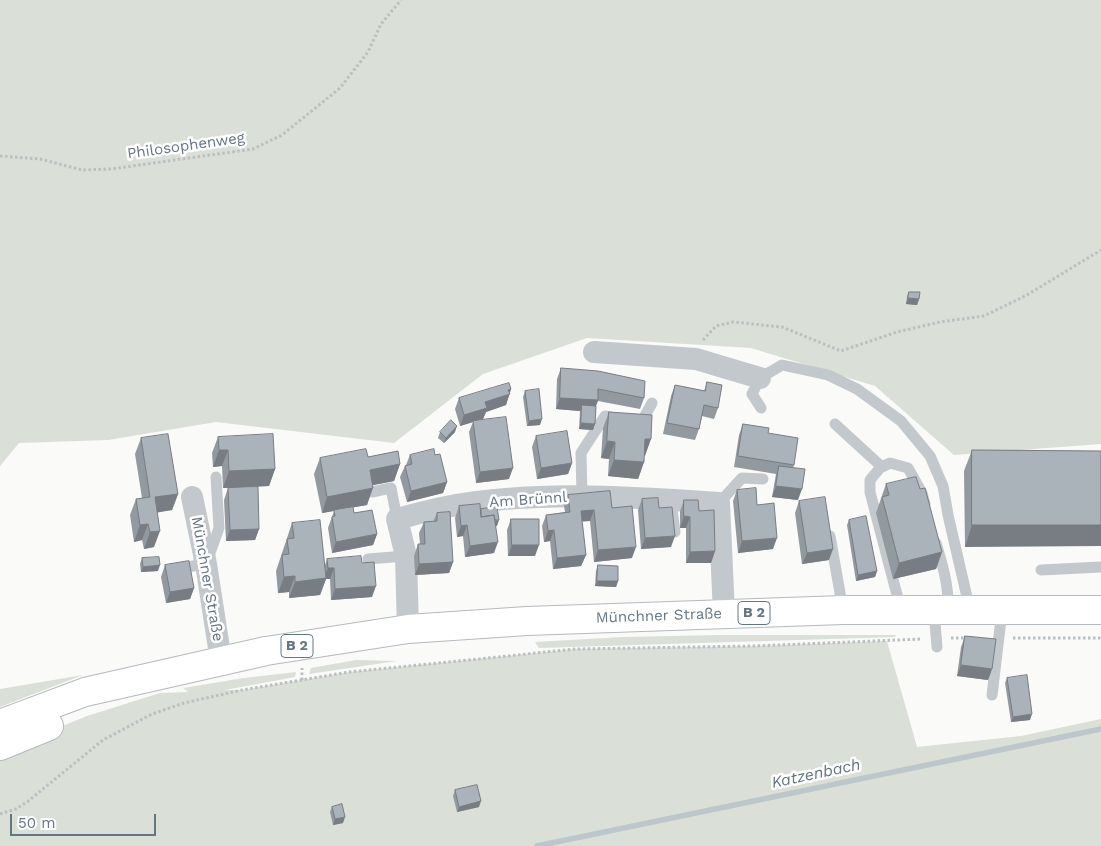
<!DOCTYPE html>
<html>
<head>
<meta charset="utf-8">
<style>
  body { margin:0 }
  #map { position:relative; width:1101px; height:846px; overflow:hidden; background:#fafaf8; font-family:"Work Sans",sans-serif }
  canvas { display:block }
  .scale { position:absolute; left:10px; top:814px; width:146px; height:22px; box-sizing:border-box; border:2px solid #657683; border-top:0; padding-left:6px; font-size:15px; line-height:18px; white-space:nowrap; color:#657683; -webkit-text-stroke:4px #fff; paint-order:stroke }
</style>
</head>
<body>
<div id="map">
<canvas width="1101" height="846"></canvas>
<div class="scale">50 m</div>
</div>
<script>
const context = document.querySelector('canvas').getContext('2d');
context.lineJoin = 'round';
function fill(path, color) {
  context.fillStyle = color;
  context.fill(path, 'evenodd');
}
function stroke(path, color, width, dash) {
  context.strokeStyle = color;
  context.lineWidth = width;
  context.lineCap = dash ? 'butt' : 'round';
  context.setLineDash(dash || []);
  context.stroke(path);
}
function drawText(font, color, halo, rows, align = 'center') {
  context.font = font + ' "Work Sans",sans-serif';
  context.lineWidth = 5;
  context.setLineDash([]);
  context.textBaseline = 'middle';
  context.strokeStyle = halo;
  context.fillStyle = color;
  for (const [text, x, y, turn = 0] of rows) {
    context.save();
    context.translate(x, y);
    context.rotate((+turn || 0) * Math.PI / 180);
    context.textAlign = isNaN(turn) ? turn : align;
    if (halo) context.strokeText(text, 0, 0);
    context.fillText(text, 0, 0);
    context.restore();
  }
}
fill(new Path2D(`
  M0,0H1101V444L954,455L875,386L751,348L587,338L483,374L394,443L216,422L108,440L19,443L0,466Z
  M722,635H896L895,637L539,648L535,642L623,637Z
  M887,641L917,747L1021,736L1101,719V846H0V753L18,744L87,716L160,693L188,692L183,688L244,678L296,672L295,677L225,690H242L349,672L576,649L754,646Z
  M356,660L397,661L309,674L311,668Z
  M83,675L0,707V689Z`), '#dadfd7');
stroke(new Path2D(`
  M537,846L1101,729`), '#bbc7cb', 5.5);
const primary = new Path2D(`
  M0,724L85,692L266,651L408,629L527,621L843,610H1101
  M0,746L49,726`);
stroke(primary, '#b5babe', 30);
stroke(new Path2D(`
  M0,156L40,159L82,170L111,169L253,149L282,135L340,88L368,52L381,24L401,0
  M703,340L716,326L733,322L782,327L841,351L897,332L940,322L984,316L1027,295L1101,250
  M951,638H967
  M1013,638H1101
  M302,680V668
  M0,814L16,809L27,802L103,740L120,731L152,714L184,703L242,690L349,672L576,649L754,646L922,639`), '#bbbfc2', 3, [2.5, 2.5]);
stroke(new Path2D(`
  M761,408L752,394L760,378L782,365L828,375L857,389L901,421L930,456L943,486L948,515L970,610
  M636,422L641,423L652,403
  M835,424L882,467
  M372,492L391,488L397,519
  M582,496L581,453L605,416L620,419
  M671,502L675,532
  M719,503L742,478L763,479
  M830,536L843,610
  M936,543C943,566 949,587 948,610
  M368,559L406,556
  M174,569L206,564L219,528L216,477
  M1041,570L1101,567
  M901,610L870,492V480L880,468L890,463L908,468L922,493L925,504
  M934,610L937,647
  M992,695L1002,611`), '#c3c8cc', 11);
stroke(new Path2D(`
  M594,352L696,359L760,378
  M192,497L206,564L221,661
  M408,629L406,556L397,519C413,515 429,510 446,507C535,490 629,497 719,503L724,614`), '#c3c8cc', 22);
stroke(primary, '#fff', 28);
fill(new Path2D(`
  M909,292L919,299L917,305L906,304L907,297Z
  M561,368L644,398L640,409L598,401L596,406L593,430L579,429L580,411L556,409L557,379Z
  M707,382L718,408L714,419L702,416L699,429L695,440L663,434L671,396L675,385L704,391Z
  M511,389L506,405L486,412L483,419L478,420L509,479L476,483L469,432L473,422L460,426L455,409L459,398Z
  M525,391L540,425L527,426L523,397Z
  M609,412L645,456H644V462L638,479L608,476L609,459L601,458L603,428Z
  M743,424L768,433L794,465L793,468L798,500L772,497L776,474L734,467L739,435Z
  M440,432H455L444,443L438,438Z
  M536,436L572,463L568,474L537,479L532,447Z
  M218,437L275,469L269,486L223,488L222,466L213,467L212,453Z
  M141,438L178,494L172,510L157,512L154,547L144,549L142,540L134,542L130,515L136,499L142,498L135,454Z
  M972,450L1101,451L965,547L964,471Z
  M410,455H435L447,482L443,493L407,502L400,477L405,466L406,465Z
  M368,457L400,464L394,481L372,485L367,505L353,507L354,513L377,534L373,545L332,553L328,528L334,511L322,513L314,474L320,458Z
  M886,484L920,489L942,552L936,569L893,579L876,513Z
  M228,488L259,529L255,540L226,541L224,500Z
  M737,490L757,505L773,549L738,553L733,501Z
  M568,495L612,508L632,558L594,562L590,521H582L586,555L581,566L553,569L550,541L544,542L542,526L546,515L565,512L564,506Z
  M642,499L671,547L641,549L638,510Z
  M684,500L715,551L711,563H686V528H680V511Z
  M799,501L829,560L802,564L795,513Z
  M459,506L480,509L497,526H496L494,553L465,557L463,536L457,537L455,518Z
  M437,513L453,562L449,573L415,575L414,556L418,544H420L419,533L424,522H433Z
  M511,519L535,556H508L507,530Z
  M849,520L877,571L875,577L856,581L847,525Z
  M292,523L325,565L327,559L362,563L372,597L331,600L330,579H326L320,595L289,598V592L278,593L276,571Z
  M142,558L158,571L141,572L140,564Z
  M165,565L194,588L190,599L166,603L161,577Z
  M598,565L618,581L616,587L595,586L596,571Z
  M965,636L992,669L988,680L957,676L961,647Z
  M1007,678L1030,720L1011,722L1005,683Z
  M455,790L479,807L457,812L453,796Z
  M332,807L343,823L333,825L330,812Z`), '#929a9f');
fill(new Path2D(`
  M908,298L919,299L917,305L906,304Z
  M511,389L506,405L486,412L483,419L460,426L464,415L485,402Z
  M560,398L598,400L594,411L582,405L580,411L556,409Z
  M542,419L540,425L527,426L529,421Z
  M581,423L595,424L593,430L579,429Z
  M457,426L455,432L444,443L446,438Z
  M645,439H651L645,456L639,455Z
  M607,441L615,442L609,459L601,458Z
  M219,450H228L222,466L213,467Z
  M614,460L644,462L638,479L608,476Z
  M572,463L568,474L537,479L541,468Z
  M400,464L394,481L364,487L370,470Z
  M513,468L509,479L476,483L480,472Z
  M275,469L269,486L223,488L229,471Z
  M447,482L443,493L407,502L411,491Z
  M776,486L802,489L798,500L772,497Z
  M373,488L367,505L322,513L327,497Z
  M178,494L172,510L149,514L155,497Z
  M594,510L590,521L577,522L581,511Z
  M684,516L690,517L686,528H680Z
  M499,520L497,526L477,528L480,522Z
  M148,524L142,540L134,542L140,525Z
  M467,525L463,536L457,537L461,526Z
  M972,525H1101V546L965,547Z
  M259,529L255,540L226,541L230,530Z
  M554,530L550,541L544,542L548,531Z
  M160,531L154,547L144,549L150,532Z
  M377,534L373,545L332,553L336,542Z
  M675,536L671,547L641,549L645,538Z
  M777,538L773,549L738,553L742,541Z
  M498,542L494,553L465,557L470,546Z
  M512,545H539L535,556H508Z
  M636,547L632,558L594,562L598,550Z
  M833,549L829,560L802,564L807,553Z
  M715,551L711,563H686L690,552Z
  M942,552L936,569L893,579L899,563Z
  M586,555L581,566L553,569L557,558Z
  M453,562L449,573L415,575L419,564Z
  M160,565L158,571L141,572L143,567Z
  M328,568H334L330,579H326L320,595L289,598L295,582L324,578Z
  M877,571L875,577L856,581L858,575Z
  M295,576L289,592L278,593L284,577Z
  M597,581H618L616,587L595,586Z
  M376,586L372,597L331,600L335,589Z
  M194,588L190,599L166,603L170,592Z
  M961,665L992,669L988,680L957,676Z
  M1032,714L1030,720L1011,722L1013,717Z
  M481,801L479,807L457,812L459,807Z
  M345,817L343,823L333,825L335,819Z`), '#777d82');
const building = new Path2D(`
  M909,292H920L919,299L908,298Z
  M561,368L598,371L645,381L644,398L598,389V400L560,398Z
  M707,382L722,385L718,408L704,405L699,429L667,423L675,385L705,391Z
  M509,383L511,389L508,390L510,394L485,402L487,408L464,415L459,398Z
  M539,389L542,419L529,421L525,391Z
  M582,405L596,406L595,424L581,423Z
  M609,412L652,415L651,439H645L644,462L614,460L615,442L607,441Z
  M506,417L513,468L480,472L473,421Z
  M451,420L457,426L446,438L440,432Z
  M743,424L769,428L768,433L798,438L794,465L738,456Z
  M567,431L572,463L541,468L536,436Z
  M168,434L178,494L155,497L160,531L150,532L148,524L140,525L136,499L150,497L141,438Z
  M273,434L275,469L229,471L228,450H219L218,437Z
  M366,449L368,457L398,451L400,464L370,470L373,488L327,497L320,458Z
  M434,449L435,455L440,454L447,482L411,491L405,466L412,464L410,455Z
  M972,450L1101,451V525H972Z
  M779,466L805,469L802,489L776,486Z
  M916,477L920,489L925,488L942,552L899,563L882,497L889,495L886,484Z
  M258,487L259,529L230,530L228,488Z
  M756,488L757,505L774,503L777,538L742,541L737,490Z
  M610,491L612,508L632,506L636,547L598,550L594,510L581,511L586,555L557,558L554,530L548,531L546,515L570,512L568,495Z
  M825,497L833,549L807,553L799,501Z
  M658,498L659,508L672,507L675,536L645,538L642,499Z
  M684,500H698L699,511L714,510L715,551L690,552V517L684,516Z
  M480,504L481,517L494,515L498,542L470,546L467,525L461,526L459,506Z
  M353,507L354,513L372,510L377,534L336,542L332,517L335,516L334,510Z
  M497,507L499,520H495L494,515L481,517V509Z
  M450,512L453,562L419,564L418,544H425L424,522L437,521V513Z
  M866,516L877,571L858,575L849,520Z
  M511,519H539V545H512Z
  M320,520L326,578L295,582V576L284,577L282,555L289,554L287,539L294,538L292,523Z
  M361,556L362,563L374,562L376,586L335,589L334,568H328L327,559Z
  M159,557L160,565L143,567L142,558Z
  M189,561L194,588L170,592L165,565Z
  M598,565L618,566V581H597Z
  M965,636L996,639L992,669L961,665Z
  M1027,675L1032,714L1013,717L1007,678Z
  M477,785L481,801L459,807L455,790Z
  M342,804L345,817L335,819L332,807Z`);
fill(building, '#aab3b9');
stroke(building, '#777d82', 1);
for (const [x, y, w] of [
  [754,613,32],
  [297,646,32]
]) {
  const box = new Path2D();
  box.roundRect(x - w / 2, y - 11.5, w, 23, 4);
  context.fillStyle = '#fff';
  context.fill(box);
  stroke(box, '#657683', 1);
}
drawText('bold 14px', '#657683', null, [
  ["B 2",754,613],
  ["B 2",297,646]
]);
drawText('15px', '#657683', '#fff', [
  ["Philosophenweg",186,146,-8],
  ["Am Brünnl",528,500,-4],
  ["Münchner Straße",207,579,80],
  ["Münchner Straße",659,616,-2]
]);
drawText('italic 16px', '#60757c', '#fff', [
  ["Katzenbach",816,774,-12]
]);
</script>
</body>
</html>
